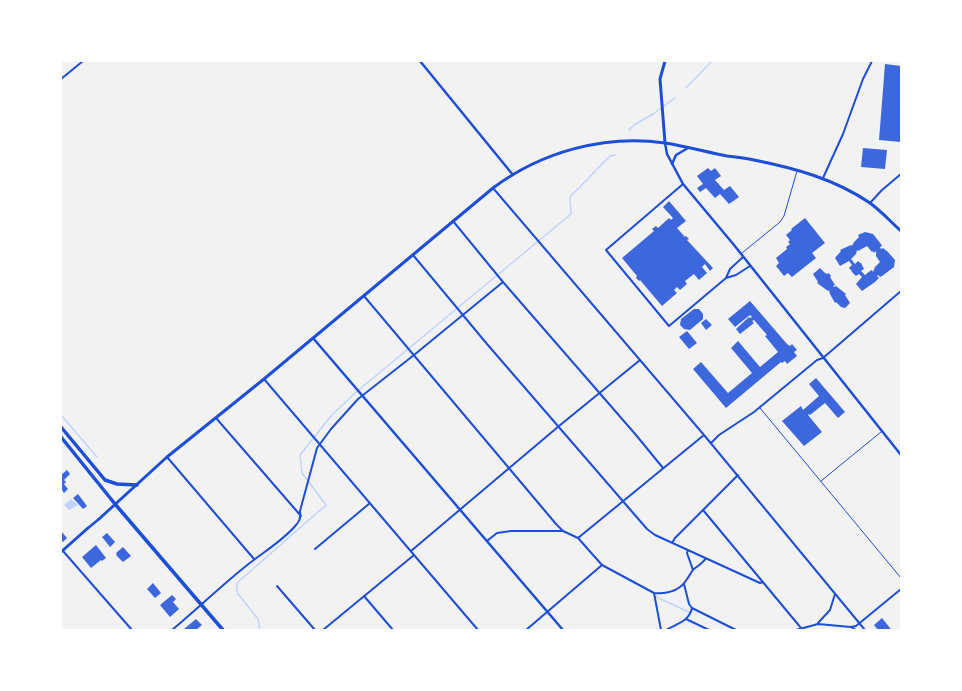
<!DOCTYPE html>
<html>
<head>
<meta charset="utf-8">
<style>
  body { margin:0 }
  #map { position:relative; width:962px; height:691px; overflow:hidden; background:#f2f2f2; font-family:Barlow,sans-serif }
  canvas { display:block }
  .frame { position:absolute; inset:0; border:62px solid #fff; pointer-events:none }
</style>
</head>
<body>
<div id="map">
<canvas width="962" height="691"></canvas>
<div class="frame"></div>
</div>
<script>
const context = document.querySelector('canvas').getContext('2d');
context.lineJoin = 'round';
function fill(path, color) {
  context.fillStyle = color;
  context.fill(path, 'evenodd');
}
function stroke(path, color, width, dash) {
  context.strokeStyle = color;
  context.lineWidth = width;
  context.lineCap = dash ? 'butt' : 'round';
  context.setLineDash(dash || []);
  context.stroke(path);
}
fill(new Path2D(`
  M71,499L78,505L69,510L64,505Z`), '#bfd3fe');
stroke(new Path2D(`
  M686,88L712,61
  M629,130L634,125L653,114L675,98
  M61,415L97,457
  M654,596L691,613
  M260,630L258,619L238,594C236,589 236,587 238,582L326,505L302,473L300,455L331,416L355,393L571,214L570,197L610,156L616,155`), '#bfd3fe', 1.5);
fill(new Path2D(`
  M885,64L901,66V142L879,140Z
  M863,148L887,150L885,169L861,167Z
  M708,168L711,171L715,168L721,176L715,180L724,190L730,186L739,197L729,204L720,194L715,198L706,188L700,192L697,188L703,184L697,176Z
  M669,201L686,221L677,228L685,237L686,236L689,239L687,240L713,268L710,271L705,264L702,267L707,273L699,280L694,274L685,281L687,284L680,290L677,287L674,290L677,293L662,306L640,280L639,281L636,278L637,276L622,258L654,231L652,229L656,226L658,228L669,218L671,220L673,218L663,207Z
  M805,218L825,243L812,253L816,258L792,277L788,273L784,276L776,266L779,263L776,258L787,249L786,247L790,244L788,242L790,240L786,235L792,230L791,229Z
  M865,232L873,234L881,244L882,246L880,247L881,249L883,248L888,252L895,260L894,267L882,276L880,277L878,275L877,276L879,278L875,282L862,291L856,284L862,277L859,274L856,276L851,271H852L849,268L852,265L849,261L840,266L835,258L841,251L840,250L851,245L852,246L854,242L859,237L858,235ZM867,246L872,252L873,251L874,253L876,251V256L880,262L875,267L873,272L872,270L870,271L865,275L861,271L864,269L861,263H860L858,261L855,264L851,259L856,254L857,250L858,251Z
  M820,268L825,273L828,274L829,273L831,276L830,277L835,285L833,286L834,287L836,286L846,294L845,295L850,303L845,308L841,307L836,302L835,303L830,294L829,290L828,291L817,283L818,282L813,274Z
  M750,301L787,344L790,346L792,344L797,350L794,352L797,356L787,364L785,361L782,363L781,362L726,408L693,369L701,362L728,393L752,373L731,348L738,341L760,367L778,352L765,336L767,335L754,320L752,321L754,323L740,334L736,329L749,317L750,318L752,317L750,315L735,327L728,319Z
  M694,309H699L703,314V319L690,330L684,329L680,325L681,319Z
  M706,319L712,325L706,330L701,323Z
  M687,331L697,343L689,349L679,337Z
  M816,378L845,412L838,418L825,403L810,415L809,414L808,415L822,432L804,446L782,421L801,406L803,410L819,396L809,384Z
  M67,470L70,474L64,480L66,482L64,484L68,489L64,493L62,490L61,491V475Z
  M78,494L87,506L83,509L73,498Z
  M61,531L67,538L63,542L61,540Z
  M107,533L115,542L110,547L102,537Z
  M96,545L106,558L102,561L101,560L91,568L82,557Z
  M123,547L131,556L123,562L116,555H117L116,553Z
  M153,583L161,593L155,598L147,589Z
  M172,595L176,599L173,602L179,609L170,617L160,605Z
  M882,618L890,628L892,630H878L874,625Z
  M196,619L202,625L196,630H186L184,629Z`), '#3d67dc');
stroke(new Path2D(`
  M742,253L780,222L784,216L797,171
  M760,408L901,578
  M821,481L881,432`), '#1d4ed8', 1);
stroke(new Path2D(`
  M61,79L83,61
  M823,178L843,134L863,79L872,61
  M683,184L606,250L669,326L726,278L736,275L750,266
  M493,188L704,435L865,630
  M870,203L882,190L901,174
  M453,221L503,282L636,435L663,468
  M413,255L487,344L647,529L655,535L760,583L763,582
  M726,278L730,269L743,257
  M364,296L556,524L563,531L578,538L602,565L654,593L661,630
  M264,379L478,630
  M216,418L301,516
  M711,443L719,435L754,412L817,360L823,358L901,291
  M167,457L254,559
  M703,510L801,628
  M578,538L704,435
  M487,541L497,533L511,531H562
  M672,543L675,538L738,475
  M315,549L370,503
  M688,550L687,553L693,570
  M63,551L132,630
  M411,551L559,426L640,360
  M684,584L689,604L692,608L736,630
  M277,586L315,630
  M654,593C667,594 680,591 687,579C690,576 691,571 694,569C699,565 703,563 706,558
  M364,596L393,630
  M686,619L709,630
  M818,623L830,610L835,594
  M851,627L856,630
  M172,630C197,609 221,586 246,566C263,552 283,541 296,525C300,521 301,516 300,511L317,448L331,429L358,399L414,355L503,282
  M323,630L414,555
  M526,630L602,565
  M666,630C676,624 689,622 692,608
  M796,630L818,624L851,627L856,626L901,589`), '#1d4ed8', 2);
stroke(new Path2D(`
  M420,61L513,175
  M665,143L667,154L683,184L734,245L901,455
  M672,164L676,155L688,148
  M313,338L563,630
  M88,528L99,519`), '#1d4ed8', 2.5);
stroke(new Path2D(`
  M665,143L660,79L665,61
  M99,519L167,457L264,379L493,188C541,152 605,134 665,143C685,146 706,152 727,156C736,157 745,158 754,160C794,168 835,179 870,203C881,211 891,222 901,231
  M61,552L88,528`), '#1d4ed8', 3);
stroke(new Path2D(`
  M61,427L105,480L117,484L137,485
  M61,437L115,504L223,630`), '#1d4ed8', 3.5);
</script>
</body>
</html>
